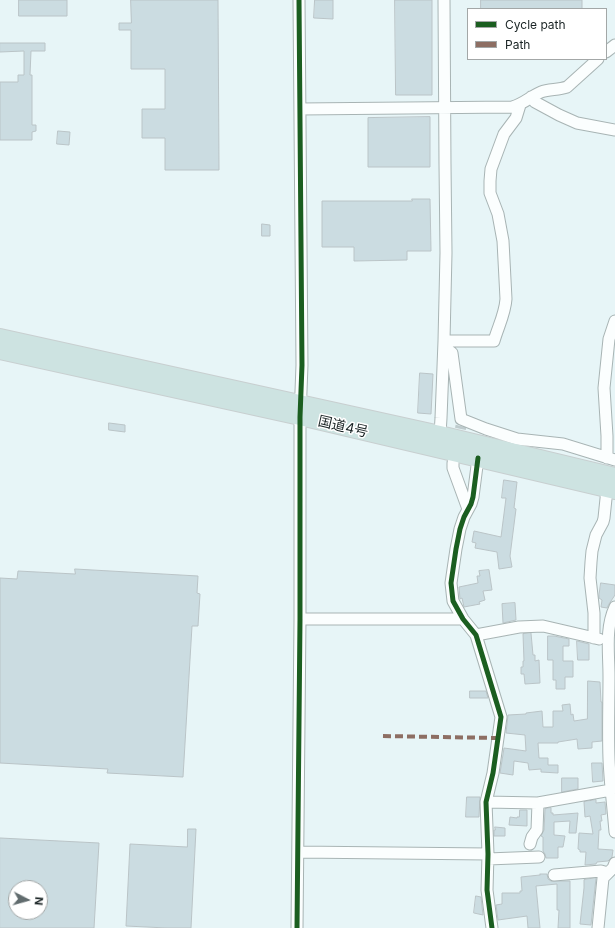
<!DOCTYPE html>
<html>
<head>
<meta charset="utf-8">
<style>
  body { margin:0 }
  #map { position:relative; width:615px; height:928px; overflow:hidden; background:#e7f5f7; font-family:Inter,sans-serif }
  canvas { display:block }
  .legend { position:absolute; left:467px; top:8px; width:140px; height:52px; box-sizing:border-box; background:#fff; border:1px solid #a3a7a7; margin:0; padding:5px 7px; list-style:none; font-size:12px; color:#192324 }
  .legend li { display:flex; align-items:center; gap:8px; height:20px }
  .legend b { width:20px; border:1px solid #a3a7a7 }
  .north { position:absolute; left:8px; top:880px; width:40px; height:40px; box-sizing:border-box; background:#fff; border:1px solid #a3a7a7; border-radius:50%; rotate:96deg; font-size:11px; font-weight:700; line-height:16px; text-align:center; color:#192324 }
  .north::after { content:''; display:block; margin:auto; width:14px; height:18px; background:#616c6e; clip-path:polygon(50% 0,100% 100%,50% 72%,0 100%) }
</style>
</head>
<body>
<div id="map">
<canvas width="615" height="928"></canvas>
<ul class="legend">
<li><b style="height:5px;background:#1b5e20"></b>Cycle path</li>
<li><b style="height:5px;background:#8d6e63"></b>Path</li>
</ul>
<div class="north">N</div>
</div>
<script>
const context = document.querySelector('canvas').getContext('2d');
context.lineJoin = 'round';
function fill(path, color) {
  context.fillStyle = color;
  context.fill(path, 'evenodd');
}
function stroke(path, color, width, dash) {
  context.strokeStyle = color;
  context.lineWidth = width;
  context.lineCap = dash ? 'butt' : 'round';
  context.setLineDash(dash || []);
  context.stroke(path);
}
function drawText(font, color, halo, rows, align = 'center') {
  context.font = font + ' Inter,"Noto Sans JP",sans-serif';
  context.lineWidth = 3;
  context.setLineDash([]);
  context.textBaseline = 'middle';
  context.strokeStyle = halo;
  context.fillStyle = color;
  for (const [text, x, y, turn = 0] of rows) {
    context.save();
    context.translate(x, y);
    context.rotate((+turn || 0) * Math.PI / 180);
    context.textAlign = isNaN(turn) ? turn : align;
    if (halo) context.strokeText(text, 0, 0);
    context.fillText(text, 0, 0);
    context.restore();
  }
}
const building = new Path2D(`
  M19,0H67V16H19Z
  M131,0H218L219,170H165V138H142V109H165V69H131V30H119V23H131Z
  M315,0H333V19L314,18Z
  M395,0H432V95H396Z
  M481,0H582V9H481Z
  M0,43H45V51H31L30,75H32V125H36V131L32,132V140H0V82H18V75H24V51L0,52Z
  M430,117V167H368V118Z
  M58,131L70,132L69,145L57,144Z
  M412,199H430L431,251H407V260L354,261V247H322V201H412Z
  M262,224L270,225V236H262Z
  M420,373L433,374L431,414L418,413Z
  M109,423L125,425V432L109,430Z
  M504,480L517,482L514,508L516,509L510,556L512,567L499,569L497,552L475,548L476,543L472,542L474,531L501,537L506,498H502Z
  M75,569L198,576L197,593L200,594L198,626H192L183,777L107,773L108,769L0,763V578L17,579L18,571L75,574Z
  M489,570L492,590L483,591L485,600L479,602L480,604L464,607L462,598L460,599L459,587L478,583L477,576H480L479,571Z
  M601,583L615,585V595L609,604L607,608L601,607L602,600L599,598V595Z
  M515,603L516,620L503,623L502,604Z
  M531,633L533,655H535V661L539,660L540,683L525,684L524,674H521V667H523V661H524L523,634Z
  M548,636H554L569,639V646H563V661H573V677H565V689H556V680H553V660H548Z
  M577,641L589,644V660H578Z
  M588,681L600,682L601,702H602V741L592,742V748L578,749L577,739L558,742V743H538L539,758H548V765H558V773L541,772V769L529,770L528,763L514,761L513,775L500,773L504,748L526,751L525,735L506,733L508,715L526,714V713L542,711L543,727H553V711H563L562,705L570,704L571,715L573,714L574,721L587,719Z
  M470,691H486L488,698H470Z
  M592,763H602L603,781L593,782Z
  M562,778H578V789L562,792Z
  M467,797H480L479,817H466Z
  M596,800V803L605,802L606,814L601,815L602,821H600L601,830H599L598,849L613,850L612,857L608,861L597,862L596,864L585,865L586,852H580V850L578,849L579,833L593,834L590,816L585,817L584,802Z
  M551,808V813H553V815L578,813L576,833H569L570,821L554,822V835L565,836L563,847H558V858H546L545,854L543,851V837L541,836L544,830L545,809Z
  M520,810H527V826L509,825L510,817L517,818V817H519Z
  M495,827L505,828V836H494V830H495Z
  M188,829H196L191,928H167L126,926L130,844L187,847Z
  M0,838L99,843L94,928H0ZM16,888H40V912H16Z
  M540,874H547L548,879L551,881H570V928H558L559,910H557V884L536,886L540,928H528L527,916L498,920L496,905L502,904V893H520V891H522L521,877L540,875Z
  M596,878L591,925L580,924L584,888V880Z
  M476,896L481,897L483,915L474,913Z`);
fill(building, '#cbdce1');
stroke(building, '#bac4c7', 1);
stroke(new Path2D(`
  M457,445L461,426`), '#becbcd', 11, [11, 5.5]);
const minor = new Path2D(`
  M606,52L615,45
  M531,97L535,102L559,115L577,123L615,130
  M300,109L512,107C524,104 531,96 541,92C549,89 558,90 567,87L598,59
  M444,341H494C498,327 505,314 506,299L503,241L498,214L490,193V181L491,169L504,134L516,118L520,105
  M444,347L452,353L461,419L486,429L517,439L563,444L615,460
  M440,434L441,418L444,341L446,253L445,164L444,0
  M478,458L473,497L471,504L464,517L460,529L456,549L451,583L453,601L463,619L476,635L501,717L493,773L486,802L488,854L487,890L492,928
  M607,458V436L604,388L609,339L615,321
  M453,463V468L468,509
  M615,607C605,628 609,653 609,676C609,703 608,731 609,759C610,783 613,807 615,832
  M300,619H463
  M476,635L519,627L543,626L599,639
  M594,638V613L590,578L591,562L592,551L596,535L603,522L604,518L607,489
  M486,802L538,803L611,790
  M530,844L532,837L537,830L538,803
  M298,852L488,854
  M488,859L539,857
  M554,875L601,871L608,873
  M297,928L300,619V417L302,365L299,0
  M598,928L603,878L613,868L615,863`);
const highway = new Path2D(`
  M0,337L440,434L615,476
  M0,351L300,417L615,491`);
stroke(minor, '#a8b4b4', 13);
stroke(highway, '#c8cfd0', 18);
stroke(minor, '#fbfefe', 11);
stroke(highway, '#cde3e1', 16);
stroke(new Path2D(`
  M383,736L498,738`), '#8d6e63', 4, [8, 4]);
stroke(new Path2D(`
  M478,458L473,497L471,504L464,517L460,529L456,549L451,583L453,601L463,619L476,635L501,717L493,773L486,802L488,854L487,890L492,928
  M297,928L300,619V417L302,365L299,0`), '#1b5e20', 5);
drawText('14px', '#192324', '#fff', [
  ["国道4号",343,427,13]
]);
</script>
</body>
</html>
